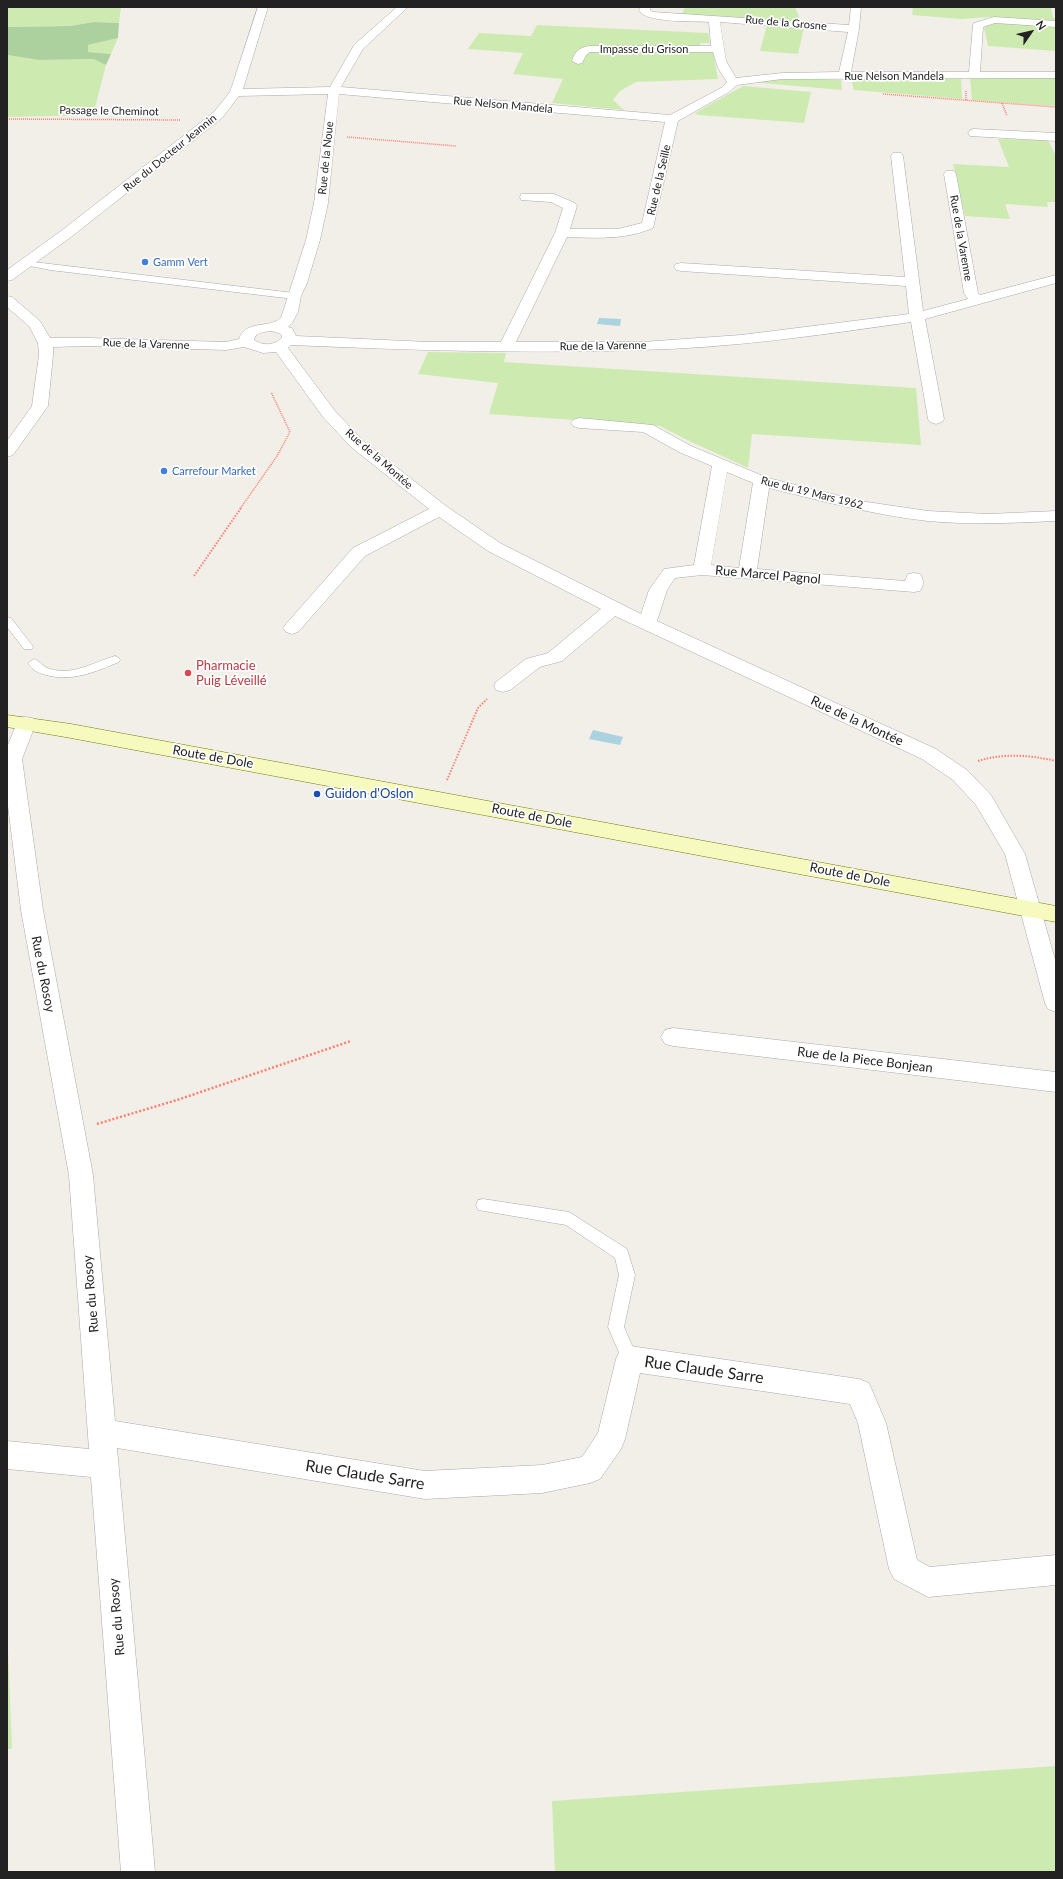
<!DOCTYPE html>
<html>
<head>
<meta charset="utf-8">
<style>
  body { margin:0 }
  #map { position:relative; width:1063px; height:1879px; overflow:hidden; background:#f2efe9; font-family:Lato,sans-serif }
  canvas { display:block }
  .frame { position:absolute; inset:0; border:8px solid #222; pointer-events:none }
  .north { position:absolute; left:1011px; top:12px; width:40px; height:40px; -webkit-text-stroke:3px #fff; paint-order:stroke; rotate:56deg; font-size:11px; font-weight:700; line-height:16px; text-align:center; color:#222 }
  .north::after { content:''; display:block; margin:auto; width:14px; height:18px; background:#222; clip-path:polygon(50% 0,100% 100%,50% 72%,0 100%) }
</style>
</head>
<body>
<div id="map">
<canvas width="1063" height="1879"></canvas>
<div class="frame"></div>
<div class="north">N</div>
</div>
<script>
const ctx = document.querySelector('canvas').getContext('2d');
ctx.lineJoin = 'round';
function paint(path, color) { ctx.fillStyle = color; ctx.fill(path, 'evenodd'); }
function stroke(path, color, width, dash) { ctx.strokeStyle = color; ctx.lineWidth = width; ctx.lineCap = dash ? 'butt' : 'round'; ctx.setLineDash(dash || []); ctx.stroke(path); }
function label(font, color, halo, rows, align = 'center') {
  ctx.font = font + ' Lato,sans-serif'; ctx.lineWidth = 3.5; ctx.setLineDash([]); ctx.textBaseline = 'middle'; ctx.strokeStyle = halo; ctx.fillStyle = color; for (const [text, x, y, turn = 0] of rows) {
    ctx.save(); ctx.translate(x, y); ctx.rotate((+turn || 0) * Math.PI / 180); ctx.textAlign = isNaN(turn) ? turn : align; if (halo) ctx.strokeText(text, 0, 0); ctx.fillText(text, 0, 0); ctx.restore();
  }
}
const grass = new Path2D(`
  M7 7H121L119 23 94 22 70 26 7 27Z
  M685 7H795L801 22 682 14Z
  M913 7H1051L1053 18H1056V21L989 17 961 19 912 15Z
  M996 22 1056 26V51L988 46 984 28 988 23Z
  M537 25 708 33 710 43H700V47L589 48 576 53 574 62 581 63 585 53 592 51 713 52 718 79 636 82 620 91 613 100 624 110 552 103 563 79 513 74 523 53 468 49 479 33 531 36Z
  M767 25 804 28 798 54 760 51Z
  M118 38 111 54 87 52 88 45Z
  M7 55 39 60 93 59 106 65 93 115 7 117Z
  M796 78 841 80 842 90 751 82Z
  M970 78H1056V106L972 100Z
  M851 79H961L962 99 854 90Z
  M743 86 811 92 804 123 699 115 695 113Z
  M998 139 1048 140 1056 156V202H1047L1048 207 1005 204 1010 219 965 216 953 164 1009 167Z
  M428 352 506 353 504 362 916 388 921 445 752 434 748 468C719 454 689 442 660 426L489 414 498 383 418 374Z
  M7 1624 12 1748 7 1750Z
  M1056 1766V1872H555L552 1801Z`);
const forest = new Path2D(`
  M94 22 119 23 118 38 88 45V52L111 54 106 65 93 59 39 60 7 55V27L70 26Z`);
const water = new Path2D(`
  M599 318 621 319 620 326 597 324Z
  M593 730 623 737 620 745 589 739Z`);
const pathFar2 = new Path2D(`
  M966 91V101
  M883 94 1056 107
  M1002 103 1007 116
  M7 119 180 120
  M347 137 456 146
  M240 509 277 456 290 432 271 392`);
const pathFar1 = new Path2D(`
  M194 576 241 508
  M978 761C1004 753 1030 755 1056 761
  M447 780 478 708 487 699`);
const path = new Path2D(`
  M97 1124 177 1100 351 1041`);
const lane = new Path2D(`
  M25 261 294 293 298 296 294 299 50 270 25 265Z
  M7 617 11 618 32 645 33 647 32 649H24L7 627Z
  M115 656 119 658 120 660 119 662C95 672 72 682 46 675 38 673 32 670 28 663L34 659C40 661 43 667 50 669 73 676 94 662 115 656Z
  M483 1199 569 1212 627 1249 635 1275 624 1327 638 1359 636 1364 630 1366 624 1364 608 1327 619 1275 615 1258 566 1225 478 1210 476 1205 478 1200Z`);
const street = new Path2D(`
  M258 7H268L243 89 330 87 354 45 397 7H408L363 49 341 87 670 115 721 88 727 82 718 68 713 52H590L586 55 582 63 578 64 572 61C575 51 579 48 589 46H711L709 22C693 21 648 23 639 11L640 7H650V10L653 12 849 25 851 7H861L859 29 851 72H969L973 25 974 23 994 17 1056 21V27L995 23 983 27 980 72H1056V78L782 79 737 85 729 92 678 121 653 228C625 240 596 238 567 237L516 342H642L741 335 909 314 906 286 681 271 676 270 674 267 676 264 681 263 905 277 891 156 893 153H901L903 156 923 311 968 299 964 293 944 174 946 171H954L956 174 978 293 980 295 1056 275V283L925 319 944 419 942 422 936 424 930 422 928 419 911 322C821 335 731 348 641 350 524 354 408 350 291 345L288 348 335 411 363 441 446 506 500 543 641 614 649 590 664 569 694 565 712 466 679 452 643 432 579 428 573 426 571 423 573 420 579 418 653 425 691 446 768 478 860 501 928 511 988 514 1056 511V521C1013 523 970 525 928 521 874 515 822 501 769 488L757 569 905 581 908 574 914 573 920 574C924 580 924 585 920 591L914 592 702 575 675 578 667 590 657 621 936 749 967 770 991 795 1025 854 1056 963V1012L1048 1009 1045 1003 1005 854 976 805 953 780 922 759 615 616 562 661 540 667 510 690 503 692 496 690 494 686 496 682 526 659 548 653 601 609 488 551 439 517 365 556 298 632 292 634 286 632 283 628 286 624 353 548 429 509 351 447 323 417 276 352 263 353 244 347 226 350 88 346 53 347V355L48 406 13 455 7 457V441L32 406 39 355 38 343 29 326 7 307V296L12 297 40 321 50 338H88L226 342 239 339C247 319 268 329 281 318L306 240 314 203 328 94 239 96 222 118 71 237 12 280 7 281V270L61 231 214 112 230 92ZM720 22 848 32 839 72 782 73 736 78 726 61ZM339 94 665 122 642 223 618 229H570L577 206 575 203 554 194H521L520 197 521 200 551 202 563 208 555 233 501 342H429L296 336 292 328 288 327 292 323 298 312 301 296 307 283 320 240 328 203ZM272 331 281 334 282 337C275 346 263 346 254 340 255 332 264 332 272 331ZM727 472 753 483 739 568 711 565Z
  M974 129 1056 133V141L970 136 968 133 970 130Z
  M26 717 33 718 36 723 22 759 43 910 93 1175 115 1421 425 1471 542 1465 582 1457 598 1433 616 1359 620 1350 630 1346 859 1379 869 1383 886 1423 917 1560 930 1567 1056 1555V1585L928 1597 894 1579 889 1569 858 1423 850 1404 640 1373 625 1439 621 1449 600 1479 590 1483 542 1493 425 1499 117 1448 155 1872H121L91 1477 7 1469V1441L89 1449 69 1175 21 910 7 798V747L19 718Z
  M673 1028 1056 1072V1092L673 1046 665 1044 661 1037 665 1030Z`);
const secondary = new Path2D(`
  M7 715 71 724 1056 906V922L71 738 7 727Z`);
const markers = [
  [145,262,4,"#3f7fe0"],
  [164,471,4,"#3f7fe0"],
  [188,673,4,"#e0444e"],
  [317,794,4,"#1a4fb4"]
];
const farStreetnames = [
  ["Rue de la Grosne",786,23,5],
  ["Impasse du Grison",644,49],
  ["Rue Nelson Mandela",894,76],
  ["Rue Nelson Mandela",503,105,5],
  ["Passage le Cheminot",109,111,1],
  ["Rue du Docteur Jeannin",170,153,-39],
  ["Rue de la Noue",326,158,-84],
  ["Rue de la Seille",659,180,-77],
  ["Rue de la Varenne",961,238,80],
  ["Rue de la Varenne",146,344,2],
  ["Rue de la Varenne",603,346,-1],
  ["Rue de la Montée",379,459,41],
  ["Rue du 19 Mars 1962",812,493,14]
];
const farShopnames = [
  ["Gamm Vert",153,262],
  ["Carrefour Market",172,471]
];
const streetNames = [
  ["Rue Marcel Pagnol",768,575,5],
  ["Rue de la Montée",857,721,25],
  ["Route de Dole",213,757,10],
  ["Route de Dole",532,816,11],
  ["Route de Dole",850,875,11],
  ["Rue du Rosoy",43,974,79],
  ["Rue de la Piece Bonjean",865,1060,7],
  ["Rue du Rosoy",91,1294,-95],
  ["Rue du Rosoy",117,1617,-95]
];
const healthNames = [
  ["Pharmacie",196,666],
  ["Puig Léveillé",196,681]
];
const transitNames = [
  ["Guidon d'Oslon",325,794]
];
const nearStreetnames = [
  ["Rue Claude Sarre",704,1370,8],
  ["Rue Claude Sarre",365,1475,9]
];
paint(grass, '#cdebb0');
paint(forest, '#add19e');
paint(water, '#aad3df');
stroke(lane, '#a9a9a9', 1);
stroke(street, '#a9a9a9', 1);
stroke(secondary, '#707d05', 1);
stroke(pathFar2, '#fa8072', 1.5, [1, 1]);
stroke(pathFar1, '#fa8072', 2, [1.5, 1.5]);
stroke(path, '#fa8072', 2.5, [2, 2]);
paint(lane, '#fff');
paint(street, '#fff');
paint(secondary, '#f7fabf');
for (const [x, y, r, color] of markers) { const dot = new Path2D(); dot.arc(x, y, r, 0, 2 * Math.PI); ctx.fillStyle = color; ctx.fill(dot); stroke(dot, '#fff', 1.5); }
label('11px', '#222', '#fff', farStreetnames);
label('11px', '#366cbe', '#fff', farShopnames, 'left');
label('13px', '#222', '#fff', streetNames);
label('13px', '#be3a42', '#fff', healthNames, 'left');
label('13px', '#164399', '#fff', transitNames, 'left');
label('16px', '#222', '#fff', nearStreetnames);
</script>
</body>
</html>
